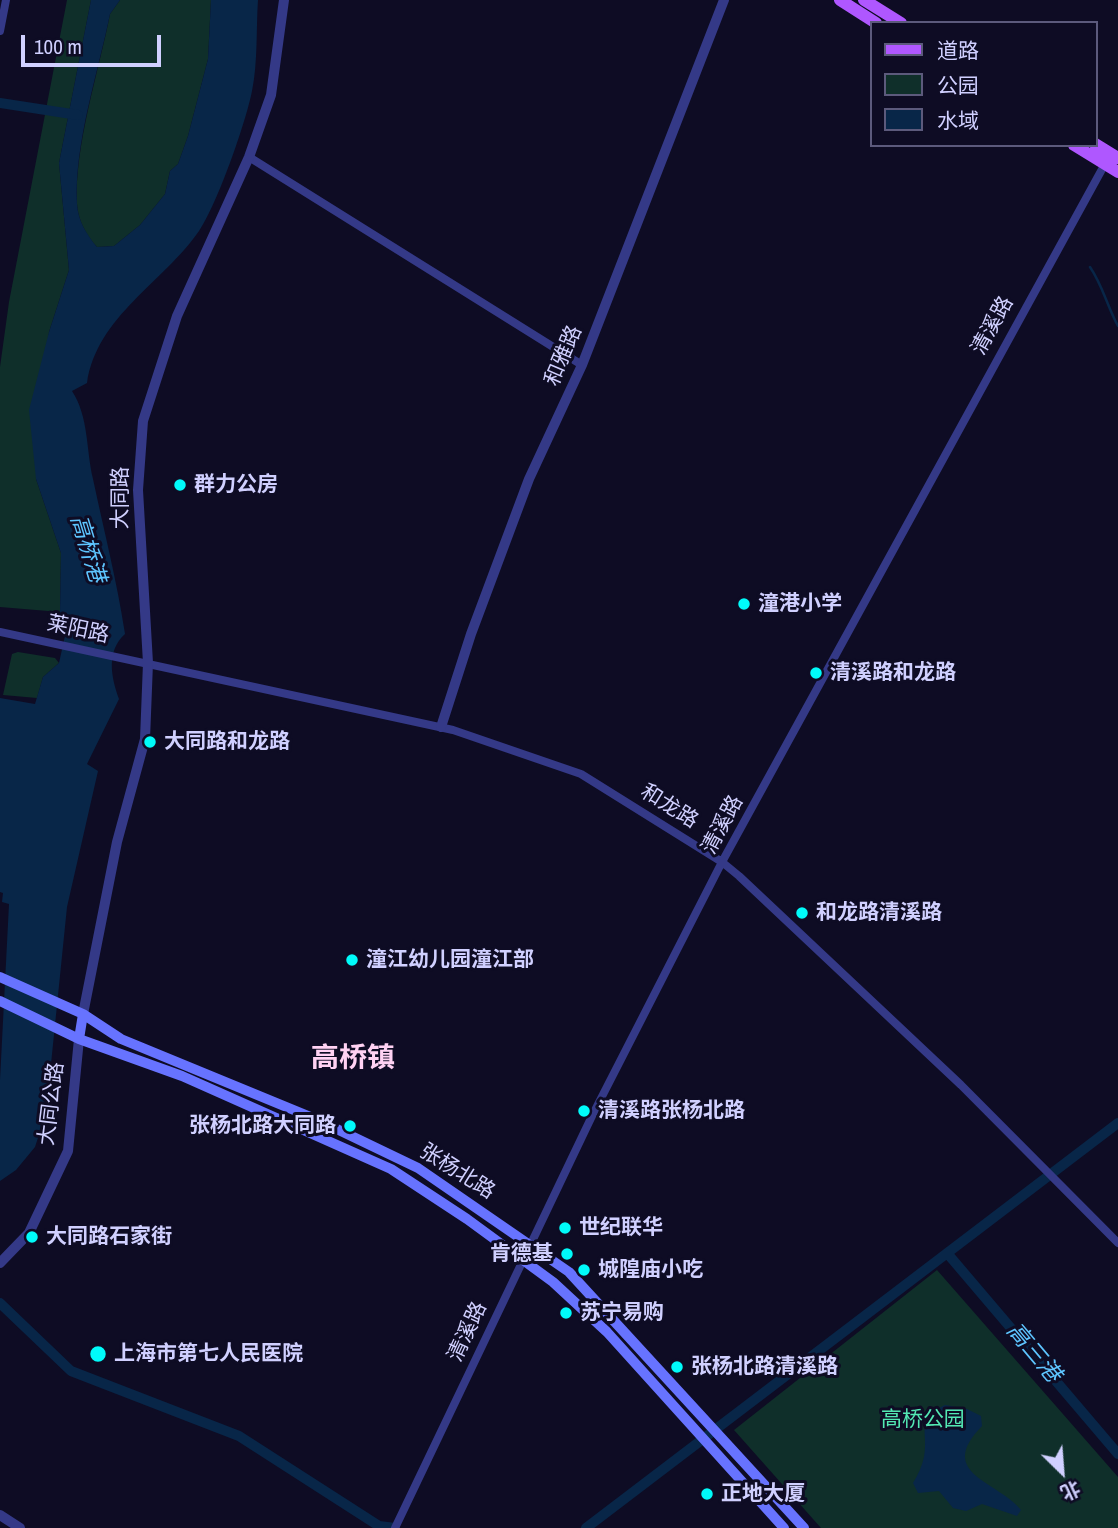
<!DOCTYPE html>
<html>
<head>
<meta charset="utf-8">
<style>
  body { margin:0 }
  #map { position:relative; width:1118px; height:1528px; overflow:hidden; background:#0e0c24; font-family:"Archivo Narrow","Noto Sans SC",sans-serif }
  canvas { display:block }
  .legend { position:absolute; left:870px; top:21px; width:228px; height:126px; box-sizing:border-box; background:#0e0c24; border:2px solid #5c5a7c; margin:0; padding:9px 12px; list-style:none; font-size:21px; color:#d0d0ff }
  .legend li { display:flex; align-items:center; gap:14px; height:35px }
  .legend b { width:35px; border:2px solid #5c5a7c }
  .north { position:absolute; left:1027px; top:1437px; width:70px; height:70px; -webkit-text-stroke:5px #0e0c24; paint-order:stroke; rotate:155deg; font-size:19px; font-weight:700; line-height:28px; text-align:center; color:#d0d0ff }
  .north::after { content:''; display:block; margin:auto; width:24px; height:32px; background:#d0d0ff; clip-path:polygon(50% 0,100% 100%,50% 72%,0 100%) }
  .scale { position:absolute; left:21px; top:35px; width:140px; height:32px; box-sizing:border-box; border:4px solid #d0d0ff; border-top:0; padding-left:9px; font-size:21px; line-height:24px; white-space:nowrap; color:#d0d0ff; -webkit-text-stroke:5px #0e0c24; paint-order:stroke }
</style>
</head>
<body>
<div id="map">
<canvas width="1118" height="1528"></canvas>
<ul class="legend">
<li><b style="height:9px;background:#af57ff"></b>道路</li>
<li><b style="height:19px;background:#0f2f2a"></b>公园</li>
<li><b style="height:19px;background:#082648"></b>水域</li>
</ul>
<div class="north">北</div>
<div class="scale">100 m</div>
</div>
<script>
const ctx = document.querySelector('canvas').getContext('2d');
ctx.lineJoin = 'round';
function paint(path, color) { ctx.fillStyle = color; ctx.fill(path, 'evenodd'); }
function stroke(path, color, width, dash) { ctx.strokeStyle = color; ctx.lineWidth = width; ctx.lineCap = dash ? 'butt' : 'round'; ctx.setLineDash(dash || []); ctx.stroke(path); }
function label(font, color, halo, rows, align = 'center') {
  ctx.font = font + ' "Archivo Narrow","Noto Sans SC",sans-serif'; ctx.lineWidth = 6; ctx.setLineDash([]); ctx.textBaseline = 'middle'; ctx.strokeStyle = halo; ctx.fillStyle = color; for (const [text, x, y, turn = 0] of rows) {
    ctx.save(); ctx.translate(x, y); ctx.rotate((+turn || 0) * Math.PI / 180); ctx.textAlign = isNaN(turn) ? turn : align; if (halo) ctx.strokeText(text, 0, 0); ctx.fillText(text, 0, 0); ctx.restore();
  }
}
const green = new Path2D(`
  M67 0H91L59 163 69 270 49 332 36 479 61 553 60 612 0 607V367L9 302Z
  M120 0H211L208 59 188 136 178 164 170 171 165 194 140 225 114 246 97 247C87 236 78 221 77 204 74 147 99 71 110 14Z
  M18 652 55 658 59 663 43 677 37 698 3 695 12 654Z
  M937 1270 1118 1477V1528H821L734 1430Z`);
const water = new Path2D(`
  M91 0H120L110 14C98 73 74 144 77 204 78 221 87 235 97 247L114 246 140 225 165 194 170 171 178 164 188 136 208 59 211 0H258C256 29 258 62 252 91 246 122 217 205 199 231 163 283 97 316 87 383L72 391C89 417 86 450 93 479 104 531 117 581 125 634 106 651 111 677 119 699L87 764 98 771 67 907 46 1113 35 1147 16 1170 0 1181V1080L9 904 2 902 3 893 0 892V698L35 704 43 677 59 663 67 627 60 612 61 553 36 479 29 410 49 332 69 270 59 163Z
  M945 1405 967 1409 981 1416 982 1426C935 1474 998 1481 1021 1510L1017 1516 982 1504 966 1511 953 1508 939 1491 918 1493 913 1483C918 1475 922 1466 924 1457 929 1431 914 1420 945 1405Z`);
const stream = new Path2D(`
  M1090 267C1103 286 1107 306 1118 326`);
const canal = new Path2D(`
  M0 103 78 115
  M947 1253 1118 1454
  M0 1303 71 1371 239 1436 379 1526 395 1528
  M586 1528 1118 1123`);
const minor = new Path2D(`
  M0 31 6 0
  M249 157 582 365
  M0 632 453 730 581 774 722 862 739 876 961 1085 1118 1243
  M395 1528 592 1116 722 862 1106 162`);
const tertiary = new Path2D(`
  M441 727 471 634 529 479 582 365 724 0
  M83 1014 117 842 145 739 148 663 138 490 143 421 177 316 249 157 271 95 284 0
  M0 1263 29 1233 68 1151 79 1039
  M0 1515 20 1528`);
const secondary = new Path2D(`
  M0 977 83 1014 121 1039 318 1120 418 1168 569 1272 804 1528
  M0 1001 79 1039 182 1076 391 1169 467 1219 553 1282 607 1332 784 1528
  M79 1039 83 1014`);
const primary = new Path2D(`
  M840 0 876 23
  M864 0 901 23
  M1095 144 1118 158
  M1074 145 1118 172`);
const markers = [
  [180,485,7,"#00fbfa"],
  [744,604,7,"#00fbfa"],
  [816,673,7,"#00fbfa"],
  [150,742,7,"#00fbfa"],
  [802,913,7,"#00fbfa"],
  [352,960,7,"#00fbfa"],
  [584,1111,7,"#00fbfa"],
  [350,1126,7,"#00fbfa"],
  [565,1228,7,"#00fbfa"],
  [32,1237,7,"#00fbfa"],
  [567,1254,7,"#00fbfa"],
  [584,1270,7,"#00fbfa"],
  [566,1313,7,"#00fbfa"],
  [98,1354,9,"#00fbfa"],
  [677,1367,7,"#00fbfa"],
  [707,1494,7,"#00fbfa"]
];
const streetNames = [
  ["清溪路",993,326,-61],
  ["和雅路",564,356,-67],
  ["大同路",121,498,-90],
  ["莱阳路",78,630,12],
  ["和龙路",669,807,32],
  ["清溪路",723,825,-62],
  ["大同公路",52,1104,-83],
  ["张杨北路",457,1172,32],
  ["清溪路",468,1332,-65]
];
const poiNames = [
  ["群力公房",194,485],
  ["潼港小学",758,604],
  ["清溪路和龙路",830,673],
  ["大同路和龙路",164,742],
  ["和龙路清溪路",816,913],
  ["潼江幼儿园潼江部",366,960],
  ["清溪路张杨北路",598,1111],
  ["张杨北路大同路",336,1126,"right"],
  ["世纪联华",579,1228],
  ["大同路石家街",46,1237],
  ["肯德基",553,1254,"right"],
  ["城隍庙小吃",598,1270],
  ["苏宁易购",580,1313],
  ["上海市第七人民医院",114,1354],
  ["张杨北路清溪路",691,1367],
  ["正地大厦",721,1494]
];
const parkNames = [
  ["高桥公园",923,1420]
];
const waterNames = [
  ["高桥港",87,549,73],
  ["高三港",1033,1353,50]
];
const districtNames = [
  ["高桥镇",353,1059]
];
paint(green, '#0f2f2a');
paint(water, '#082648');
stroke(stream, '#082648', 2.5);
stroke(canal, '#082648', 10);
stroke(minor, '#343987', 8);
stroke(tertiary, '#343987', 10);
stroke(secondary, '#6773ff', 10);
stroke(primary, '#af57ff', 12);
for (const [x, y, r, color] of markers) { const dot = new Path2D(); dot.arc(x, y, r, 0, 2 * Math.PI); ctx.fillStyle = color; ctx.fill(dot); stroke(dot, '#0e0c24', 2.5); }
label('21px', '#d0d0ff', '#0e0c24', streetNames);
label('bold 21px', '#d0d0ff', '#0e0c24', poiNames, 'left');
label('21px', '#53e8b3', '#0e0c24', parkNames);
label('italic 23px', '#5ec5ff', '#0e0c24', waterNames);
label('bold 28px', '#ffd2f3', '#0e0c24', districtNames);
</script>
</body>
</html>
